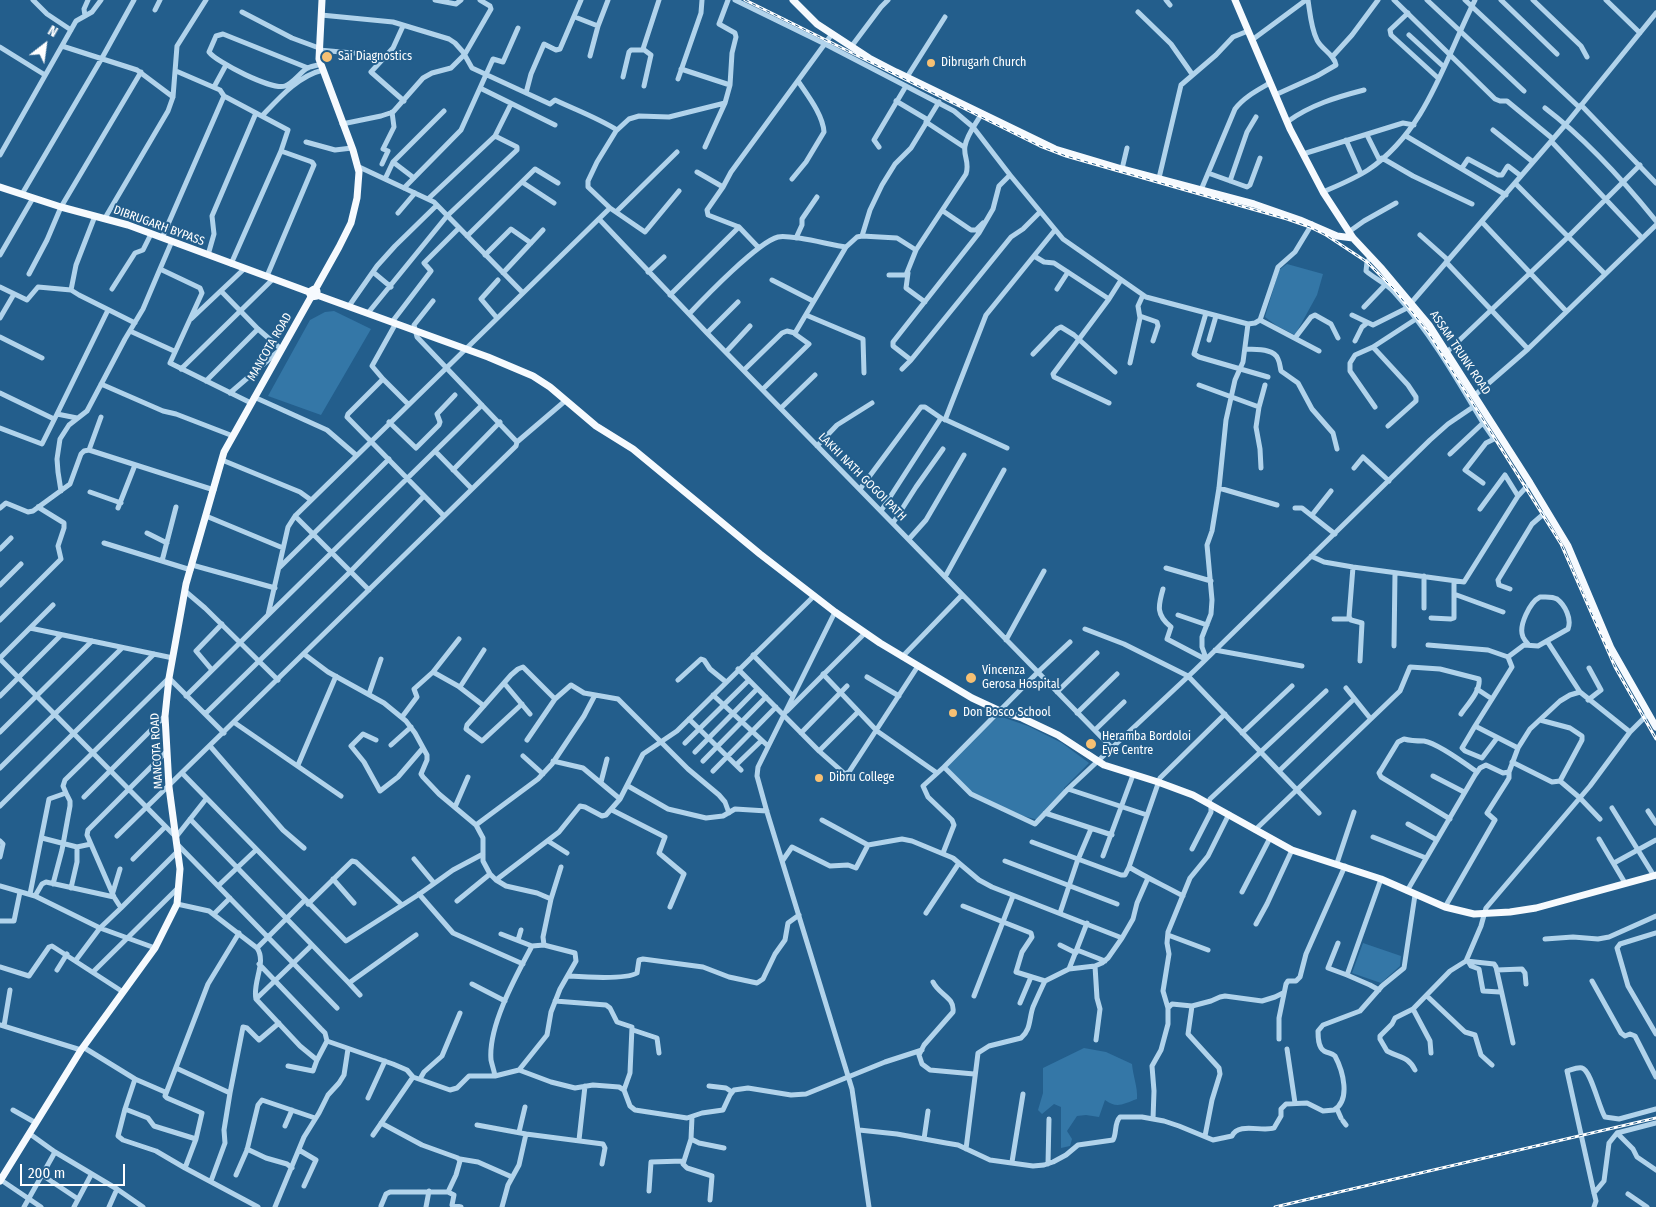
<!DOCTYPE html>
<html>
<head>
<meta charset="utf-8">
<style>
  body { margin:0 }
  #map { position:relative; width:1656px; height:1207px; overflow:hidden; background:#235e8c; font-family:"Fira Sans Condensed",sans-serif }
  canvas { display:block }
  .north { position:absolute; left:20px; top:20px; width:50px; height:50px; -webkit-text-stroke:4px #235e8c; paint-order:stroke; rotate:30deg; font-size:14px; font-weight:700; line-height:20px; text-align:center; color:#fff }
  .north::after { content:''; display:block; margin:auto; width:18px; height:22px; background:#fff; clip-path:polygon(50% 0,100% 100%,50% 72%,0 100%) }
  .scale { position:absolute; left:20px; top:1164px; width:105px; height:22px; box-sizing:border-box; border:2px solid #fff; border-top:0; padding-left:6px; font-size:15px; line-height:18px; white-space:nowrap; color:#fff; -webkit-text-stroke:4px #235e8c; paint-order:stroke }
</style>
</head>
<body>
<div id="map">
<canvas width="1656" height="1207"></canvas>
<div class="north">N</div>
<div class="scale">200 m</div>
</div>
<script>
const ctx = document.querySelector('canvas').getContext('2d');
ctx.lineJoin = 'round';
function paint(path, color) { ctx.fillStyle = color; ctx.fill(path, 'evenodd'); }
function stroke(path, color, width, dash) { ctx.strokeStyle = color; ctx.lineWidth = width; ctx.lineCap = dash ? 'butt' : 'round'; ctx.setLineDash(dash || []); ctx.stroke(path); }
function label(font, color, halo, rows, align = 'center') {
  ctx.font = font + ' "Fira Sans Condensed",sans-serif'; ctx.lineWidth = 4; ctx.setLineDash([]); ctx.textBaseline = 'middle'; ctx.strokeStyle = halo; ctx.fillStyle = color; for (const [text, x, y, turn = 0] of rows) {
    ctx.save(); ctx.translate(x, y); ctx.rotate((+turn || 0) * Math.PI / 180); ctx.textAlign = isNaN(turn) ? turn : align; if (halo) ctx.strokeText(text, 0, 0); ctx.fillText(text, 0, 0); ctx.restore();
  }
}
const green = new Path2D(`
  M1287 264 1323 274 1317 295 1295 335 1277 326 1265 317 1279 270Z
  M334 311 371 329 321 415 268 396 310 320 325 312Z
  M999 716 1028 726 1062 743 1089 763 1064 788V791L1038 820 1020 815 970 792 945 764Z
  M1363 943 1401 956 1400 966 1381 983 1352 973Z
  M1084 1048 1106 1052 1132 1064C1133 1076 1138 1088 1137 1099 1123 1104 1117 1109 1105 1100L1099 1117 1086 1115 1077 1116 1067 1131 1072 1139 1070 1146 1061 1148V1107L1054 1104 1042 1114 1038 1110 1043 1093V1068Z`);
const minor = new Path2D(`
  M33 0 47 14 71 30
  M435 0 456 4 461 0
  M735 0 825 44 954 111 973 127 1010 175 999 186 993 209 979 233 893 342V346L911 360
  M1166 0 1170 5
  M1394 0 1495 99 1500 101H1507L1553 139
  M1427 0 1524 91
  M1465 0 1579 107
  M1501 0 1557 54
  M1533 0 1581 46 1587 57
  M1606 0 1640 33
  M155 10 160 0
  M242 12 292 38 319 48
  M1138 12 1171 44 1192 74
  M1408 13 1390 30 1391 35 1438 78
  M321 15 393 22 449 39 455 43 463 52 472 68 550 104 555 100C576 110 598 118 617 130
  M85 16 84 9 88 0
  M575 17 598 26
  M403 26 393 48 371 72 404 101
  M1409 35 1444 67
  M1252 40 1306 0
  M62 46 137 70 173 97
  M0 47 45 75
  M851 47 881 7 888 0
  M319 50 386 56
  M590 56 598 26 608 0
  M1332 57 1352 35 1378 0
  M308 68 223 34 216 36 209 52C216 62 273 91 285 86 293 83 299 74 306 69 310 66 316 66 321 64
  M681 69 730 85
  M176 71 220 90 224 96 288 130 281 151 231 264
  M623 77 629 52 631 50H643
  M907 77 945 17
  M678 79 701 13 702 0
  M644 86 651 55 643 49 659 0
  M214 87 226 65
  M480 88 493 59 503 62 518 28
  M526 93 531 74 544 44 556 50 560 49 581 0
  M1275 95 1317 76 1336 65C1334 54 1321 49 1317 40 1311 28 1310 13 1308 0
  M896 101 928 120
  M1581 105 1656 183
  M1545 108C1587 140 1623 180 1656 221
  M262 116C279 98 298 76 323 70
  M926 122 964 147
  M1287 122C1310 105 1337 97 1364 90
  M342 124 381 116 393 112 423 78 432 73 451 68 465 54 491 9 490 6 480 0
  M1493 130 1533 162
  M1367 135 1380 161
  M1406 136 1506 195
  M1346 140 1361 174
  M1551 141 1642 238
  M306 142 335 150 352 148
  M705 147 725 103
  M879 147 874 140 906 86
  M1303 154 1403 123 1414 125
  M0 155 76 21 92 12 101 0
  M1382 158 1413 176 1472 204
  M393 162 414 178
  M382 164 388 151 383 149 394 127 392 112
  M357 166 434 202 523 293
  M1462 168 1468 159 1498 175H1502L1507 167 1508 166 1521 176
  M1122 169 1127 148
  M697 172 723 187
  M1208 173 1247 187 1250 185 1260 158
  M1010 175 1063 239 1146 297 1248 324 1255 323 1260 320 1278 267 1295 252 1312 224
  M1159 178 1181 85 1216 55 1233 37 1248 31
  M385 179 393 162 444 111
  M792 179 806 162 824 132C823 115 808 96 798 81
  M1230 181 1247 132 1256 117
  M522 182 554 203
  M1515 183 1604 273
  M404 188 461 130 480 88 555 125
  M1201 190 1235 109C1244 97 1258 90 1270 83
  M1323 192C1339 185 1354 179 1368 170 1427 130 1444 61 1475 0
  M22 194 102 58 134 0
  M428 199 495 136 511 104
  M610 208 645 232 679 191
  M617 211 677 152
  M943 211 971 230H976L983 223
  M398 213 415 193
  M105 218 168 111 173 97 177 46 206 0
  M599 219 707 333 1112 748
  M1482 222 1566 311
  M739 227 758 247
  M1350 231 1364 221 1396 203
  M1420 235 1448 260
  M467 236 535 169 558 183
  M862 236 870 210 882 185 895 164 911 148 939 102
  M162 238 224 96
  M796 238 802 225V219L817 197
  M172 241 160 269 200 288 202 293 170 363 251 403
  M0 255 33 198
  M208 255 214 234 212 216 256 113
  M485 255 511 229 531 243
  M1034 256 1044 262 1054 263 1109 299 1053 374 1054 377 1109 403
  M1371 257 1367 262 1366 271C1375 279 1386 283 1394 292 1428 329 1457 379 1483 423L1450 454
  M1446 262 1528 349
  M373 272 391 287
  M648 272 664 257
  M503 273 543 230
  M908 273 906 288 925 302
  M29 274 47 240 61 207 141 72
  M889 275H906L916 250
  M267 276 314 165 312 162 281 151
  M772 280 813 301
  M0 287 27 300 38 287 71 290 76 265 95 216
  M112 289 135 253 143 250 151 234
  M1057 289 1068 272
  M71 290 79 295 135 323
  M221 291 258 329 281 349 230 393
  M670 295 739 227 708 215 707 210 723 187 731 172 832 34
  M1109 299 1121 280
  M433 301 414 325 417 337 517 442
  M1411 303 1566 124 1656 13
  M349 306 377 266 395 246 437 205
  M1364 307 1386 284
  M368 313 447 216 517 150V147L495 136
  M1206 313 1194 354 1199 357 1268 377
  M689 314C705 297 758 242 778 237 791 234 830 245 846 247
  M806 315 863 339 864 373
  M1352 315 1373 325 1407 308
  M1140 316 1157 322 1158 326 1153 341
  M0 318 14 294
  M497 318 481 299 498 280
  M191 319 244 269
  M1260 320 1319 351
  M392 322 431 271 424 263 459 228
  M130 331 174 351
  M707 333 738 302
  M0 337 42 358
  M1295 338 1311 317 1315 315 1331 324 1338 338
  M1209 340 1216 316
  M1355 341 1362 327 1367 323
  M1373 347 1408 385 1416 397V401L1388 426
  M1245 349C1255 350 1274 348 1278 359 1280 363 1280 367 1281 371L1298 383 1312 409 1333 433 1337 449
  M726 352 750 326
  M1447 352 1568 237 1640 165
  M1033 354 1057 329 1061 327 1074 335 1115 372
  M1130 363 1140 318 1138 306 1143 295
  M181 369 273 279
  M902 369 911 360 1011 237 1023 229 1040 212
  M744 370 782 333 787 331 795 333 846 247 857 237 862 236 897 238 916 250 966 174C970 162 963 156 965 146 967 134 976 124 982 113
  M383 379 372 366 396 323
  M206 381 258 329
  M101 384 163 411 176 414 233 436
  M1199 385 1259 407 1256 427 1260 449 1261 468
  M763 389 809 344 795 334
  M0 393 54 419
  M1475 395 1528 349 1656 225
  M254 397 327 430 356 455
  M408 404 383 379 348 414 347 417 444 516
  M1259 407 1265 385
  M1375 407 1350 371V363L1355 355 1373 347 1416 319
  M781 408 815 375
  M77 418 57 414 108 310
  M944 419 1007 448
  M945 420 986 315 1055 230
  M389 422 416 448 439 425 440 422 437 414 455 395
  M1483 423 1494 439 1486 443 1465 470 1483 483
  M0 428 42 444 57 414
  M817 446 837 425 872 403
  M89 450 101 417
  M435 451 472 489
  M222 460 300 492 311 500
  M1354 468 1363 457 1389 481
  M453 470 500 422
  M1219 488 1277 505
  M860 489 921 407H925L941 418 881 511
  M61 491 58 472 57 459 60 439 69 425 87 411 125 339 143 309 160 269
  M90 492 121 503
  M0 508 6 503 28 512 33 511 70 484 81 454 84 451 89 450 214 490
  M118 508 135 465
  M1295 508H1302L1335 534
  M1480 509 1505 475 1518 496
  M1312 515 1331 491
  M206 516 283 548
  M893 523 916 487 943 449
  M147 533 167 543
  M909 539 926 520 964 455
  M104 543 191 570
  M0 549 11 538
  M1311 556 1324 562 1353 567 1464 582 1518 496 1530 483
  M162 561 176 507
  M192 565 275 588
  M280 567 389 459
  M1353 567 1349 617 1351 620 1362 623 1360 661
  M1166 568 1211 581
  M945 577 1004 470
  M0 585 21 564
  M1163 589C1158 606 1156 615 1171 627L1167 639 1205 659
  M1510 589 1499 585 1498 580 1532 524 1547 511
  M369 590 295 516 610 208 588 187V181L597 162 616 131 629 119 639 116 669 117 725 103 730 85 732 53 736 37 735 33 719 24 728 0
  M185 591 205 608 278 680
  M1454 594 1503 612
  M1424 608V576
  M835 612 758 767 757 776 767 812 852 1089 869 1207
  M268 615 482 405
  M1178 615 1207 625
  M1431 618 1451 619 1454 618V581
  M1334 619H1350
  M0 620 61 559 58 546 64 528V523L38 507
  M30 628 173 658
  M1085 629 1124 644 1188 676 1319 813
  M1006 640 1044 571
  M1547 641 1580 692
  M1070 642 1038 672 944 767 971 794 1035 824 1068 789 1195 670 1430 440 1448 424 1473 407
  M1428 645 1488 650 1508 657 1524 645 1538 646 1568 629C1572 619 1565 605 1557 599 1552 596 1545 597 1540 597 1530 602 1518 626 1523 637 1524 639 1527 643 1528 644
  M1394 646 1395 573
  M1215 650 1302 666
  M304 654 328 672 384 703 406 721 415 733 427 755V760L421 774 423 777 439 794 476 825 483 838V861L490 874 496 880 506 886 537 893 551 899 543 937 544 945 575 953 576 961 560 989 551 1012 547 1035 519 1070
  M753 655 792 695
  M902 657 962 595
  M0 658 53 605
  M1206 658 1202 647V637L1211 614 1212 600 1207 545 1212 531 1219 488 1226 420 1235 380 1243 362 1248 324
  M0 659 176 837 206 799
  M738 669 819 751 845 774 849 772 918 666
  M212 670 196 651 222 624
  M433 672 459 639
  M823 674 877 731 937 773
  M867 677 899 696
  M678 680 701 659 704 660 710 669 726 682
  M504 683 530 714
  M460 687 484 650
  M1346 688 1370 718
  M1477 689 1492 699 1512 667 1508 657
  M1057 692 1097 653
  M369 694 381 659
  M713 695 768 746
  M0 696 61 635
  M186 696 268 615 288 527 295 516
  M1588 700 1601 690 1589 668
  M522 704 482 741 466 729 467 725 511 675 518 669 523 667 555 699 571 685 584 693 618 699 688 769 719 795 725 802 729 813
  M787 711 865 633
  M1077 713 1117 674
  M205 714 350 572 424 496
  M402 717 417 697 414 689 433 672 458 686 484 706
  M689 719 741 770
  M1540 720 1570 728 1582 736V740L1560 781
  M235 723 341 796
  M1475 726 1492 699
  M1095 730 1124 702
  M0 732 92 641
  M801 733 847 686
  M1242 733 1292 686
  M1497 738 1482 758 1465 751 1462 748 1475 726 1518 748
  M376 740 363 734 351 746 364 762 380 791 398 777 423 748
  M527 740 555 699
  M685 743 749 680
  M391 745 411 727
  M210 746 283 830 304 848
  M819 751 858 712
  M695 752 757 689
  M523 756 543 774
  M553 761 583 768 620 799
  M703 761 766 697
  M1512 762 1552 782 1560 781 1580 798 1600 819
  M298 765 336 676
  M736 765 761 741
  M0 768 122 648
  M713 771 776 707
  M1279 771 1354 699
  M183 774 346 941 418 895 453 870 483 854
  M1433 776 1464 792
  M601 782 607 759
  M628 786 668 809 706 818 723 816 735 809 767 811
  M1068 789 1147 815
  M84 797 165 716
  M1209 803 1210 799 1326 691
  M0 806 154 654
  M455 807 468 777
  M1612 808 1654 876
  M612 810 665 837 659 853 684 874 670 907
  M1648 811 1656 823
  M1045 813 1112 835
  M190 819 349 983 416 935
  M1450 819 1381 777 1379 773 1381 770 1398 742 1404 739C1411 741 1417 741 1424 741 1436 743 1466 764 1477 772
  M822 820 868 845 902 839 912 841 953 858 979 880 992 887 1122 938 1133 919 1137 903 1148 878
  M1408 824 1437 840
  M476 825 538 779 552 764 584 716 595 695
  M1255 830 1400 691 1410 667 1440 669 1479 679C1481 691 1467 705 1461 714
  M117 836 516 446 517 442 565 401
  M1373 837 1426 858
  M42 838 77 847V862L71 888
  M1599 839 1625 883
  M0 841 3 844 0 857
  M548 841 567 853
  M1032 842 1121 875H1125L1129 867 1160 778 1225 714
  M177 844 337 1008
  M77 847 91 844
  M1192 849 1211 812V804
  M943 853 954 825 952 820 928 797 923 786 944 767
  M1103 856 1133 775
  M133 859 165 827
  M414 859 434 883
  M783 860 792 847 830 866 848 865 856 868 868 845
  M1005 861 1117 904
  M1337 863 1354 812
  M1614 863 1656 840
  M1129 867C1147 878 1165 886 1183 896
  M333 879 354 903
  M496 880 559 832 580 806 585 807 602 816 606 815 620 799 643 754 677 731 814 596
  M53 884 62 850 70 806V801L66 793
  M0 886 35 896 100 928 155 948
  M218 886 256 850
  M1407 891 1475 775 1480 768 1486 765 1503 773 1509 772 1518 748 1530 729 1560 701 1570 695 1580 692 1630 732 1648 714
  M113 892 120 869
  M1242 892 1270 838
  M30 894 49 799 66 793 63 786 65 780 169 678 224 733
  M419 894 453 933 523 964
  M35 896 42 884 46 882 114 897
  M551 899 561 867
  M457 901 490 874
  M177 904 209 911 257 948 305 900
  M308 904 352 861 356 862 401 904
  M963 906 1031 933 1032 937 1022 952 1016 972 1045 981
  M1445 907 1495 820 1487 813 1506 783 1509 778V772
  M121 908 178 851
  M926 913 959 863
  M1060 913 1077 862 1091 829
  M214 914 230 898
  M0 921H14L20 892
  M1256 924 1267 904 1292 850
  M239 933 208 984 165 1096 167 1098 202 1113 196 1139 185 1168 258 1207
  M1656 933 1620 944 1617 948 1628 986 1656 1034
  M501 934 532 946 544 945
  M1168 935 1208 950
  M1545 939 1573 937 1598 939 1609 937 1656 916
  M518 940 521 930
  M1338 943 1328 968 1347 975
  M1060 945 1076 953
  M257 948C267 962 252 983 256 999L300 1046 317 1060 327 1041
  M1077 950 1105 961
  M76 960 100 928 121 908 114 897 87 835 88 830 167 751
  M1468 961 1471 966 1479 969 1483 991 1500 992
  M259 964 321 1029 325 1033 327 1041 393 1064 407 1070 413 1077 450 1090 457 1088 469 1076H495L519 1070 551 1082 575 1088 593 1085 619 1087 624 1090 630 1106 635 1110 687 1118 702 1113 723 1110 730 1095 734 1090 748 1088 791 1095 806 1094 885 1062 922 1050
  M1095 966 1097 998 1100 1009 1096 1040
  M0 967 29 976 49 947 52 946 123 992
  M1069 969 1087 923
  M57 970 67 954
  M1497 970 1522 969 1525 973 1526 984
  M93 972 178 888
  M568 976C583 977 626 980 637 973L639 960 643 959 703 967 729 977 757 983 763 979 775 954 785 940 788 923 799 915
  M1592 981 1621 1033 1625 1036 1630 1034 1635 1036 1656 1077
  M933 982C939 995 955 997 953 1012L924 1045 919 1055 922 1064 930 1070 974 1074
  M349 983 360 995
  M472 984 505 1001
  M1379 990 1370 985 1347 975 1381 879
  M974 996 1013 896
  M1427 996 1465 1032 1475 1035 1481 1055 1492 1065
  M256 999 312 945
  M555 1001 606 1005 610 1008 617 1022 632 1027 630 1073 624 1090
  M1020 1003 1031 977
  M1192 1006 1188 1034 1219 1068 1220 1074 1212 1100 1205 1136
  M1168 1008 1172 1004 1192 1006 1211 1001 1220 997 1225 996 1262 1001 1275 997 1283 993
  M1413 1009 1430 1041 1431 1053
  M0 1025 81 1050
  M4 1026 10 990
  M633 1030 657 1038 659 1053
  M1279 1039V1018L1286 984 1288 981H1296L1300 977 1306 954 1345 866
  M1513 1043 1496 967 1494 964 1466 961 1481 926 1486 908 1590 786 1630 732
  M83 1047 135 1079 165 1092
  M1287 1049 1295 1103
  M288 1066 313 1071 317 1060
  M176 1068 230 1093 243 1027 247 1028 259 1040 279 1023
  M1415 1070C1408 1056 1400 1058 1387 1051L1380 1039V1036L1392 1024 1395 1018 1413 1009 1450 971 1466 961
  M495 1076C494 1070 492 1065 491 1060 488 1026 516 976 532 946
  M135 1079 125 1109 118 1136 123 1140 156 1151 185 1168
  M420 1079 424 1072 442 1056 460 1013
  M709 1086 726 1088 732 1092
  M368 1098 385 1061
  M125 1109 148 1118 154 1126 196 1139
  M1337 1109 1341 1118
  M13 1110 36 1123
  M692 1117 691 1139 699 1143 724 1148
  M1153 1119 1154 1091 1152 1066 1161 1050 1168 1024V1008L1163 991 1169 954 1167 943 1168 932 1190 878 1208 856 1229 814
  M1343 1121 1346 1125
  M381 1123 422 1145 458 1158 460 1161 456 1175 448 1192H390L386 1194 381 1206
  M477 1125 526 1134 519 1165 508 1185 502 1207
  M285 1126 292 1110
  M859 1130 897 1134 946 1143 958 1145 990 1160 1033 1166 1044 1165 1053 1162 1066 1155 1078 1145 1113 1140C1117 1133 1114 1123 1120 1117H1142L1164 1121 1179 1126 1213 1140 1232 1136C1238 1122 1262 1132 1274 1128L1281 1116V1109L1286 1104 1307 1103 1323 1111 1334 1110C1351 1100 1343 1071 1335 1056 1331 1052 1329 1054 1324 1051 1318 1047 1318 1037 1318 1031L1323 1025 1360 1011 1382 986 1404 968 1415 895
  M519 1132 525 1107
  M1617 1133 1633 1149 1637 1157 1656 1170
  M30 1134 55 1152 117 1189 143 1207
  M526 1134 603 1144 605 1148 602 1164
  M373 1135 413 1077
  M691 1139 683 1164 687 1168 712 1176 710 1200
  M924 1139 928 1111
  M579 1140 585 1086
  M247 1149 266 1158 287 1164 292 1168
  M966 1149 978 1053 989 1046 1021 1038C1031 1030 1029 1018 1033 1007 1037 998 1041 989 1045 981L1069 969 1095 966 1102 963 1108 958 1122 938
  M299 1150 316 1160 304 1186
  M460 1159 478 1162 512 1177
  M1012 1162 1023 1094
  M1048 1164 1049 1119
  M42 1175 78 1199
  M236 1175 247 1150 258 1105 262 1100 315 1118
  M1 1180 41 1207
  M211 1181 225 1143 224 1130 230 1093
  M649 1191 651 1162 683 1161
  M448 1192 454 1195 452 1205 461 1207
  M1594 1193 1604 1181 1609 1143 1617 1133 1656 1123
  M1628 1194 1647 1207
  M24 1207 55 1152
  M74 1207 91 1175
  M109 1207 117 1189
  M275 1207 304 1137 319 1113 328 1095 339 1083 344 1075 348 1049
  M426 1207 429 1191
  M1594 1207 1596 1201 1594 1193 1567 1071C1571 1070 1577 1067 1582 1068 1591 1070 1599 1108 1605 1117L1619 1119 1656 1109`);
const major = new Path2D(`
  M793 0 817 24 869 58 896 72 1055 149 1122 169 1254 204 1300 220 1337 236 1353 238
  M1235 0 1290 129 1323 192 1353 238 1382 269 1429 325 1530 483 1568 546 1611 648 1656 727
  M0 187 61 207 128 225 309 292 314 289 317 291V296L311 297 309 292
  M315 290 339 247 351 223 357 198 359 172 353 150 319 59 322 0
  M317 295 488 357 533 376 550 387 596 426 633 449 760 554 835 612 880 643 972 698 1000 711 1022 718 1058 735 1104 765 1158 782 1193 795 1292 850 1381 879 1445 907 1474 914 1510 912 1536 908 1656 875
  M0 1181 81 1050 155 948 177 904 180 869 169 787 165 716 169 678 186 584 224 452 311 297`);
const rail = new Path2D(`
  M745 0 1040 146 1066 156 1287 219 1310 227 1326 235 1367 262 1394 289 1428 332 1561 544 1615 667 1656 739
  M1275 1207 1656 1118`);
const markers = [
  [327,57,6,"#f7c073"],
  [931,63,5,"#f7c073"],
  [971,678,6,"#f7c073"],
  [953,713,5,"#f7c073"],
  [1091,744,6,"#f7c073"],
  [819,778,5,"#f7c073"]
];
const poiNames = [
  ["Sai Diagnostics",338,57],
  ["Dibrugarh Church",941,63],
  ["Vincenza",982,671],
  ["Gerosa Hospital",982,685],
  ["Don Bosco School",963,713],
  ["Heramba Bordoloi",1102,737],
  ["Eye Centre",1102,751],
  ["Dibru College",829,778]
];
const streetNames = [
  ["DIBRUGARH BYPASS",159,226,20],
  ["MANCOTA ROAD",270,347,-60],
  ["ASSAM TRUNK ROAD",1460,353,56],
  ["LAKHI NATH GOGOI PATH",862,477,45],
  ["MANCOTA ROAD",157,751,-93]
];
paint(green, '#3477a7');
stroke(minor, '#b1d3eb', 5);
stroke(major, '#f6fafe', 7);
stroke(rail, '#fff', 3);
stroke(rail, '#235e8c', 1, [4]);
for (const [x, y, r, color] of markers) { const dot = new Path2D(); dot.arc(x, y, r, 0, 2 * Math.PI); ctx.fillStyle = color; ctx.fill(dot); stroke(dot, '#235e8c', 2); }
label('12px', '#fff', '#235e8c', poiNames, 'left');
label('12px', '#fff', '#235e8c', streetNames);
</script>
</body>
</html>
